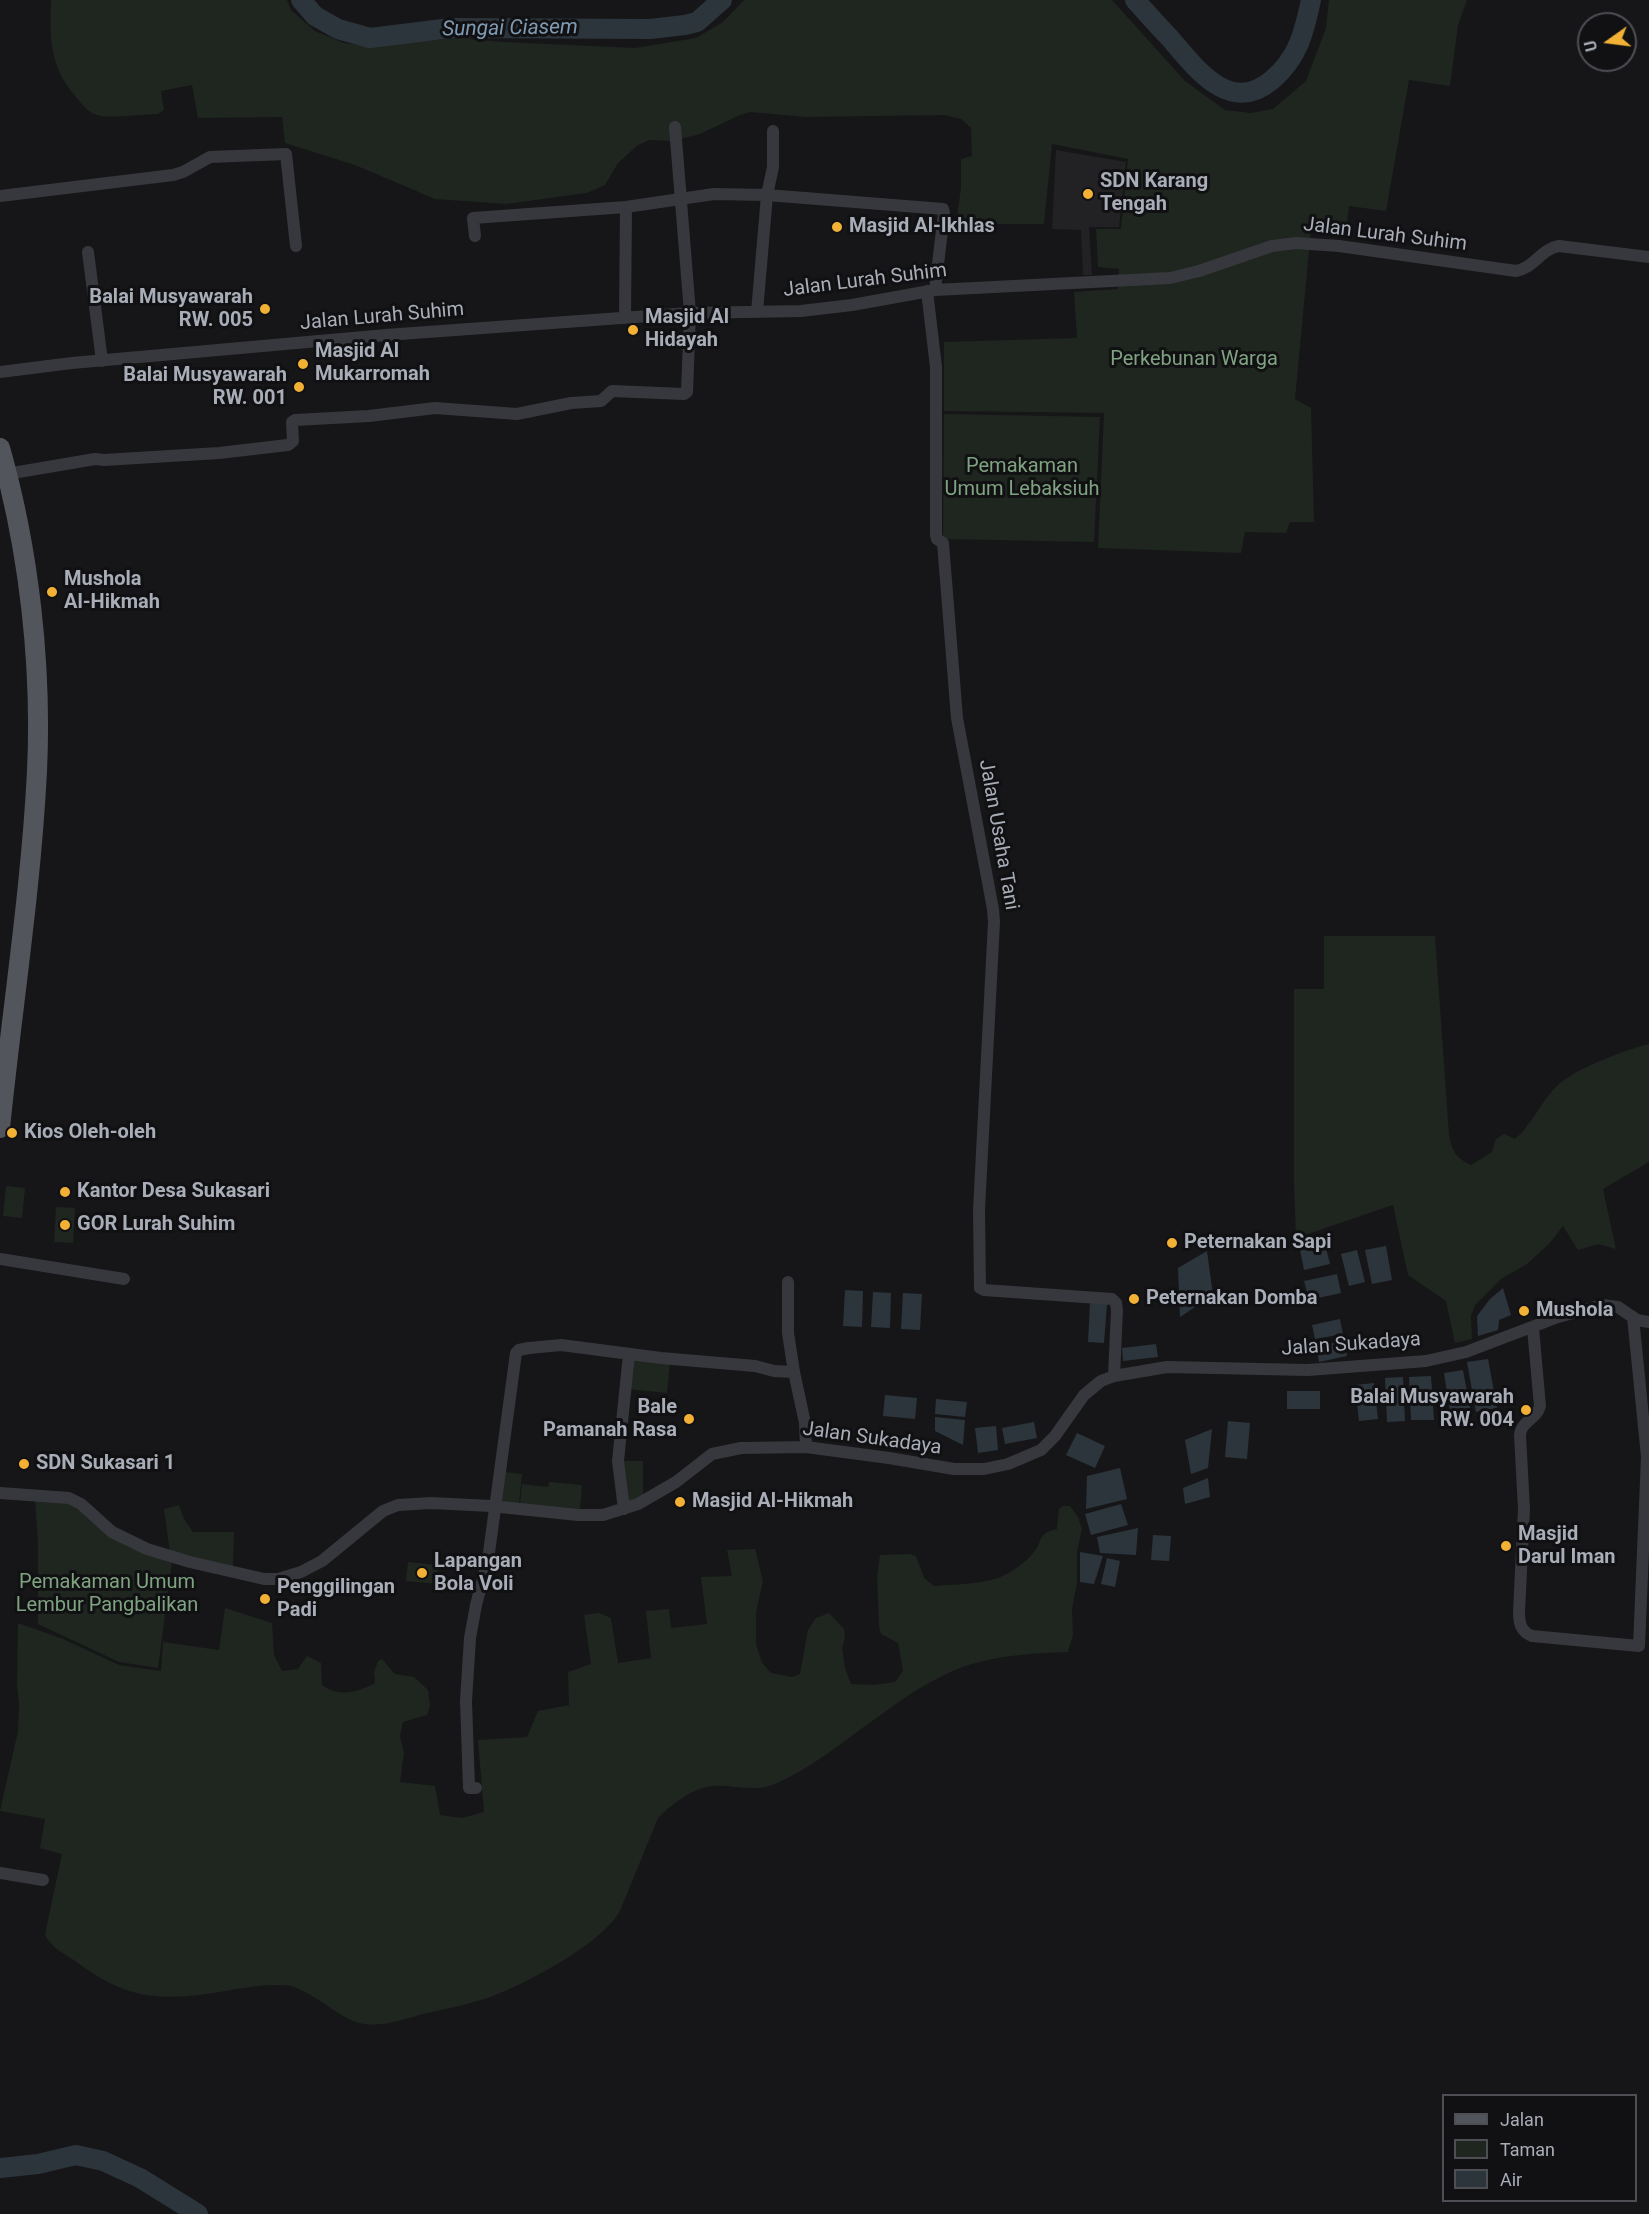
<!DOCTYPE html>
<html>
<head>
<meta charset="utf-8">
<style>
  body { margin:0 }
  #map { position:relative; width:1649px; height:2214px; overflow:hidden; background:#161618; font-family:Roboto,sans-serif }
  canvas { display:block }
  .legend { position:absolute; left:1442px; top:2094px; width:195px; height:108px; box-sizing:border-box; background:#111113; border:2px solid #4d4f55; margin:0; padding:8px 10px; list-style:none; font-size:18px; color:#a8adb8 }
  .legend li { display:flex; align-items:center; gap:12px; height:30px }
  .legend b { width:30px; border:2px solid #4d4f55 }
  .north { position:absolute; left:1577px; top:12px; width:60px; height:60px; box-sizing:border-box; background:#111113; border:2px solid #4d4f55; border-radius:50%; rotate:256deg; font-size:16px; font-weight:700; line-height:24px; text-align:center; color:#a8adb8 }
  .north::after { content:''; display:block; margin:auto; width:21px; height:27px; background:#f2b134; clip-path:polygon(50% 0,100% 100%,50% 72%,0 100%) }
</style>
</head>
<body>
<div id="map">
<canvas width="1649" height="2214"></canvas>
<ul class="legend">
<li><b style="height:8px;background:#53555c"></b>Jalan</li>
<li><b style="height:16px;background:#1e261f"></b>Taman</li>
<li><b style="height:16px;background:#2c353c"></b>Air</li>
</ul>
<div class="north">U</div>
</div>
<script>
const ctx = document.querySelector('canvas').getContext('2d');
ctx.lineJoin = 'round';
function paint(path, color) { ctx.fillStyle = color; ctx.fill(path, 'evenodd'); }
function stroke(path, color, width, dash) { ctx.strokeStyle = color; ctx.lineWidth = width; ctx.lineCap = dash ? 'butt' : 'round'; ctx.setLineDash(dash || []); ctx.stroke(path); }
function label(font, color, halo, rows, align = 'center') {
  ctx.font = font + ' Roboto,sans-serif'; ctx.lineWidth = 6; ctx.setLineDash([]); ctx.textBaseline = 'middle'; ctx.strokeStyle = halo; ctx.fillStyle = color; for (const [text, x, y, turn = 0] of rows) {
    ctx.save(); ctx.translate(x, y); ctx.rotate((+turn || 0) * Math.PI / 180); ctx.textAlign = isNaN(turn) ? turn : align; if (halo) ctx.strokeText(text, 0, 0); ctx.fillText(text, 0, 0); ctx.restore();
  }
}
const built = new Path2D(`
  M1056 150 1126 162 1119 227H1089L1092 275H1083L1081 230 1052 229Z`);
const green = new Path2D(`
  M51 0H287L291 10 315 31 344 43 370 46 457 38 504 42 635 48 696 38 723 22 744 0H1112L1185 81 1225 110 1251 113 1273 109 1306 81 1326 28 1329 0H1467L1458 25 1450 86 1409 80 1386 211 1349 206 1346 233 1311 230 1295 399 1311 408 1314 522H1290L1286 533 1245 532 1241 553 1098 548 1104 413 944 411V342L1077 338 1074 292 1118 289 1119 269 1098 267 1096 229H1121L1128 159 1052 144 1044 224H956L961 188V159L972 156 971 128 961 119 945 115 805 117 750 112 740 115 700 134 672 141 650 140 638 145 618 163 605 185 587 193 506 204 435 199 355 165 285 143 282 117 198 118 192 85 161 91 164 110 158 114C144 114 108 119 97 115 87 112 82 104 76 97 49 66 50 39 51 0Z
  M944 414 1100 417 1094 542 943 539Z
  M1324 936H1435L1449 1135C1452 1151 1456 1158 1471 1165L1492 1152 1496 1139 1504 1134 1515 1139C1533 1124 1541 1100 1559 1084 1577 1068 1625 1050 1649 1044V1162L1603 1189 1616 1249 1598 1244 1578 1250 1563 1226 1549 1244 1527 1264 1501 1279 1475 1305 1471 1316 1472 1339 1455 1343 1446 1301 1408 1275 1393 1205 1296 1238 1294 1182V989H1324Z
  M6 1186 25 1188 22 1218 3 1216Z
  M56 1207 75 1208 73 1243 54 1242Z
  M631 1358 670 1362 667 1393 628 1389Z
  M619 1461H643V1499L625 1507Z
  M504 1472 522 1474 519 1505 501 1503Z
  M549 1482 582 1485 580 1510 520 1505 522 1484 548 1487Z
  M35 1498 66 1501 172 1561 158 1668 119 1662 38 1624V1544Z
  M179 1505 184 1519 193 1532H234L233 1567 170 1553 164 1509Z
  M1063 1506H1070L1078 1517 1082 1529 1077 1551V1583L1072 1609 1073 1635 1068 1652C1034 1653 1001 1655 969 1665 939 1674 903 1698 878 1717 845 1740 812 1768 775 1784 753 1793 732 1784 712 1786 692 1788 671 1805 658 1818L620 1911C601 1944 529 1982 493 1996 471 2004 449 2008 427 2013 406 2018 386 2027 364 2024 339 2021 310 1986 283 1985 257 1984 232 1990 206 1994 152 2001 123 1996 78 1963 66 1954 51 1949 45 1934L62 1854 40 1848 45 1819 0 1811 18 1731 19 1706 17 1685 18 1623 63 1639 119 1665 161 1671 163 1642 219 1650 225 1608 272 1623 274 1655 282 1671 298 1669 307 1656 321 1663 322 1685C339 1698 358 1692 375 1683L374 1672 378 1661 382 1659 395 1674 414 1677 428 1690 430 1706 427 1715 403 1722 400 1736 404 1753 400 1782 435 1786 440 1815 462 1818 484 1812 478 1740 527 1737 538 1711 569 1705 568 1672 591 1664 584 1615 599 1613 611 1618 618 1663 651 1658 646 1611 669 1609 671 1628 707 1624 701 1577 732 1576 727 1550 755 1549 763 1581 756 1612V1644L762 1663 771 1673 792 1677 800 1674 808 1630 816 1618 829 1613 844 1629 845 1637 842 1648 845 1668 851 1684 874 1685 895 1682 903 1671 898 1643 881 1634 879 1626 877 1576 880 1555 910 1554 916 1556 924 1578 934 1586C958 1584 991 1585 1012 1571 1019 1566 1028 1560 1033 1553 1044 1542 1035 1534 1057 1529L1059 1509Z
  M408 1562 438 1565 436 1584 406 1581Z`);
const water = new Path2D(`
  M1325 1244 1330 1264 1304 1270 1300 1250Z
  M1386 1246 1392 1280 1372 1284 1365 1250Z
  M1357 1250 1365 1282 1349 1286 1341 1254Z
  M1207 1251 1213 1295 1180 1317 1178 1268Z
  M1337 1274 1341 1293 1309 1300 1304 1281Z
  M1503 1288 1511 1315 1499 1320 1498 1330 1478 1336 1477 1316 1490 1299Z
  M845 1290 863 1291 862 1327 843 1326Z
  M873 1292 891 1293 890 1328 871 1327Z
  M903 1293 922 1294 920 1330 901 1329Z
  M1090 1303 1107 1304 1104 1343 1088 1342Z
  M1340 1319 1343 1334 1315 1339 1312 1325Z
  M1344 1341 1347 1356 1319 1362 1316 1346Z
  M1156 1344 1158 1357 1123 1361 1122 1348Z
  M1488 1359 1497 1408 1476 1412 1467 1362Z
  M1463 1370 1470 1408 1450 1411 1444 1373Z
  M1431 1376 1434 1420H1411L1409 1377Z
  M1403 1377 1405 1421 1387 1422 1385 1378Z
  M1374 1383 1378 1419 1359 1421 1355 1385Z
  M1287 1391H1320V1409H1287Z
  M885 1395 917 1398 915 1419 883 1416Z
  M936 1399 967 1402 965 1417 935 1414Z
  M935 1417 965 1420 963 1445 935 1431Z
  M1228 1421 1250 1423 1247 1459 1225 1457Z
  M1034 1422 1037 1438 1005 1444 1002 1428Z
  M996 1426 998 1450 978 1453 975 1428Z
  M1212 1429 1208 1468 1191 1474 1185 1440Z
  M1077 1433 1105 1446 1095 1468 1066 1455Z
  M1120 1468 1127 1499 1086 1509 1087 1476Z
  M1208 1478 1210 1497 1185 1504 1183 1488Z
  M1121 1504 1128 1525 1091 1535 1085 1514Z
  M1138 1528 1136 1555 1100 1553 1097 1537Z
  M1153 1535 1171 1536 1169 1561 1151 1560Z
  M1080 1552 1103 1556 1094 1584 1080 1582Z
  M1107 1558 1120 1561 1115 1587 1101 1584Z`);
const river = new Path2D(`
  M301 0 315 16 338 29 370 38 451 28 650 29 685 25 697 22 722 0
  M1135 0C1146 12 1157 25 1169 37 1195 67 1229 116 1272 80 1298 58 1304 33 1311 0
  M0 2168 38 2164 76 2155 103 2161 140 2178 198 2214`);
const street = new Path2D(`
  M0 196 173 175 183 172 210 157 286 154 296 246
  M475 236 473 218 626 207 714 194 767 195 773 167V131
  M88 252 102 361
  M927 291 936 367V535L937 539 943 543 957 718 993 909 994 922 979 1210 980 1288 984 1290 1112 1299 1116 1303 1117 1310 1114 1376
  M757 312 767 195 943 209 944 213 935 290
  M625 318 626 207
  M0 372 72 363 386 335 690 313 801 311 852 305 935 290 1170 278 1199 271 1272 246 1296 243 1339 246 1516 271C1534 268 1541 249 1559 246L1649 257
  M7 474 95 459 104 460 219 453 288 445 293 441 292 422 295 420 369 416 435 408 517 414 571 403 601 401 612 391 684 394 687 392 690 313 675 127
  M0 1259 124 1279
  M1533 1328 1540 1406C1537 1419 1521 1421 1520 1435L1524 1509 1519 1612C1519 1623 1521 1632 1532 1636L1639 1646 1647 1457 1633 1317
  M794 1372 805 1423 806 1447
  M0 1493 69 1498 81 1504 112 1532 147 1549 190 1562 264 1579H278L301 1572 322 1561 383 1511 398 1505 431 1503 491 1506 578 1515H603L638 1504 676 1482 712 1454 741 1448 806 1447 889 1458 954 1469H984L1008 1464 1041 1450 1055 1436 1084 1395 1101 1381 1114 1376 1167 1367 1308 1370 1426 1361 1466 1352 1558 1317 1603 1305 1618 1307 1637 1320 1649 1322
  M624 1509 618 1461 629 1354
  M476 1788H469L466 1701 470 1638 476 1605 488 1560 516 1353 519 1350 529 1348 561 1345 661 1358 755 1366 774 1371 794 1372 788 1333V1282
  M0 1873 43 1880`);
const primary = new Path2D(`
  M0 448C29 550 42 665 37 771 31 891 12 1009 0 1128`);
const markers = [
  [1088,194,6,"#f2b134"],
  [837,227,6,"#f2b134"],
  [265,309,6,"#f2b134"],
  [633,330,6,"#f2b134"],
  [303,364,6,"#f2b134"],
  [299,387,6,"#f2b134"],
  [52,592,6,"#f2b134"],
  [12,1133,6,"#f2b134"],
  [65,1192,6,"#f2b134"],
  [65,1225,6,"#f2b134"],
  [1172,1243,6,"#f2b134"],
  [1134,1299,6,"#f2b134"],
  [1524,1311,6,"#f2b134"],
  [1526,1410,6,"#f2b134"],
  [689,1419,6,"#f2b134"],
  [24,1464,6,"#f2b134"],
  [680,1502,6,"#f2b134"],
  [1506,1546,6,"#f2b134"],
  [422,1573,6,"#f2b134"],
  [265,1599,6,"#f2b134"]
];
const poiNames = [
  ["SDN Karang",1100,182],
  ["Tengah",1100,205],
  ["Masjid Al-Ikhlas",849,227],
  ["Balai Musyawarah",253,298,"right"],
  ["RW. 005",253,321,"right"],
  ["Masjid Al",645,318],
  ["Hidayah",645,341],
  ["Masjid Al",315,352],
  ["Mukarromah",315,375],
  ["Balai Musyawarah",287,376,"right"],
  ["RW. 001",287,399,"right"],
  ["Mushola",64,580],
  ["Al-Hikmah",64,603],
  ["Kios Oleh-oleh",24,1133],
  ["Kantor Desa Sukasari",77,1192],
  ["GOR Lurah Suhim",77,1225],
  ["Peternakan Sapi",1184,1243],
  ["Peternakan Domba",1146,1299],
  ["Mushola",1536,1311],
  ["Balai Musyawarah",1514,1398,"right"],
  ["RW. 004",1514,1421,"right"],
  ["Bale",677,1408,"right"],
  ["Pamanah Rasa",677,1431,"right"],
  ["SDN Sukasari 1",36,1464],
  ["Masjid Al-Hikmah",692,1502],
  ["Masjid",1518,1535],
  ["Darul Iman",1518,1558],
  ["Lapangan",434,1562],
  ["Bola Voli",434,1585],
  ["Penggilingan",277,1588],
  ["Padi",277,1611]
];
const streetNames = [
  ["Jalan Lurah Suhim",1385,235,7],
  ["Jalan Lurah Suhim",865,281,-7],
  ["Jalan Lurah Suhim",382,317,-5],
  ["Jalan Usaha Tani",998,835,80],
  ["Jalan Sukadaya",1351,1345,-4],
  ["Jalan Sukadaya",872,1439,8]
];
const parkNames = [
  ["Perkebunan Warga",1194,360],
  ["Pemakaman",1022,467],
  ["Umum Lebaksiuh",1022,490],
  ["Pemakaman Umum",107,1583],
  ["Lembur Pangbalikan",107,1606]
];
const waterNames = [
  ["Sungai Ciasem",510,29,-1]
];
paint(built, '#222225');
paint(green, '#1e261f');
paint(water, '#2c353c');
stroke(river, '#2c353c', 20);
stroke(street, '#37383d', 12);
stroke(primary, '#53555c', 20);
for (const [x, y, r, color] of markers) { const dot = new Path2D(); dot.arc(x, y, r, 0, 2 * Math.PI); ctx.fillStyle = color; ctx.fill(dot); stroke(dot, '#111113', 2); }
label('bold 20px', '#a8adb8', '#111113', poiNames, 'left');
label('20px', '#a8adb8', '#111113', streetNames);
label('20px', '#7fa381', '#111113', parkNames);
label('italic 21px', '#7f9bb3', '#111113', waterNames);
</script>
</body>
</html>
